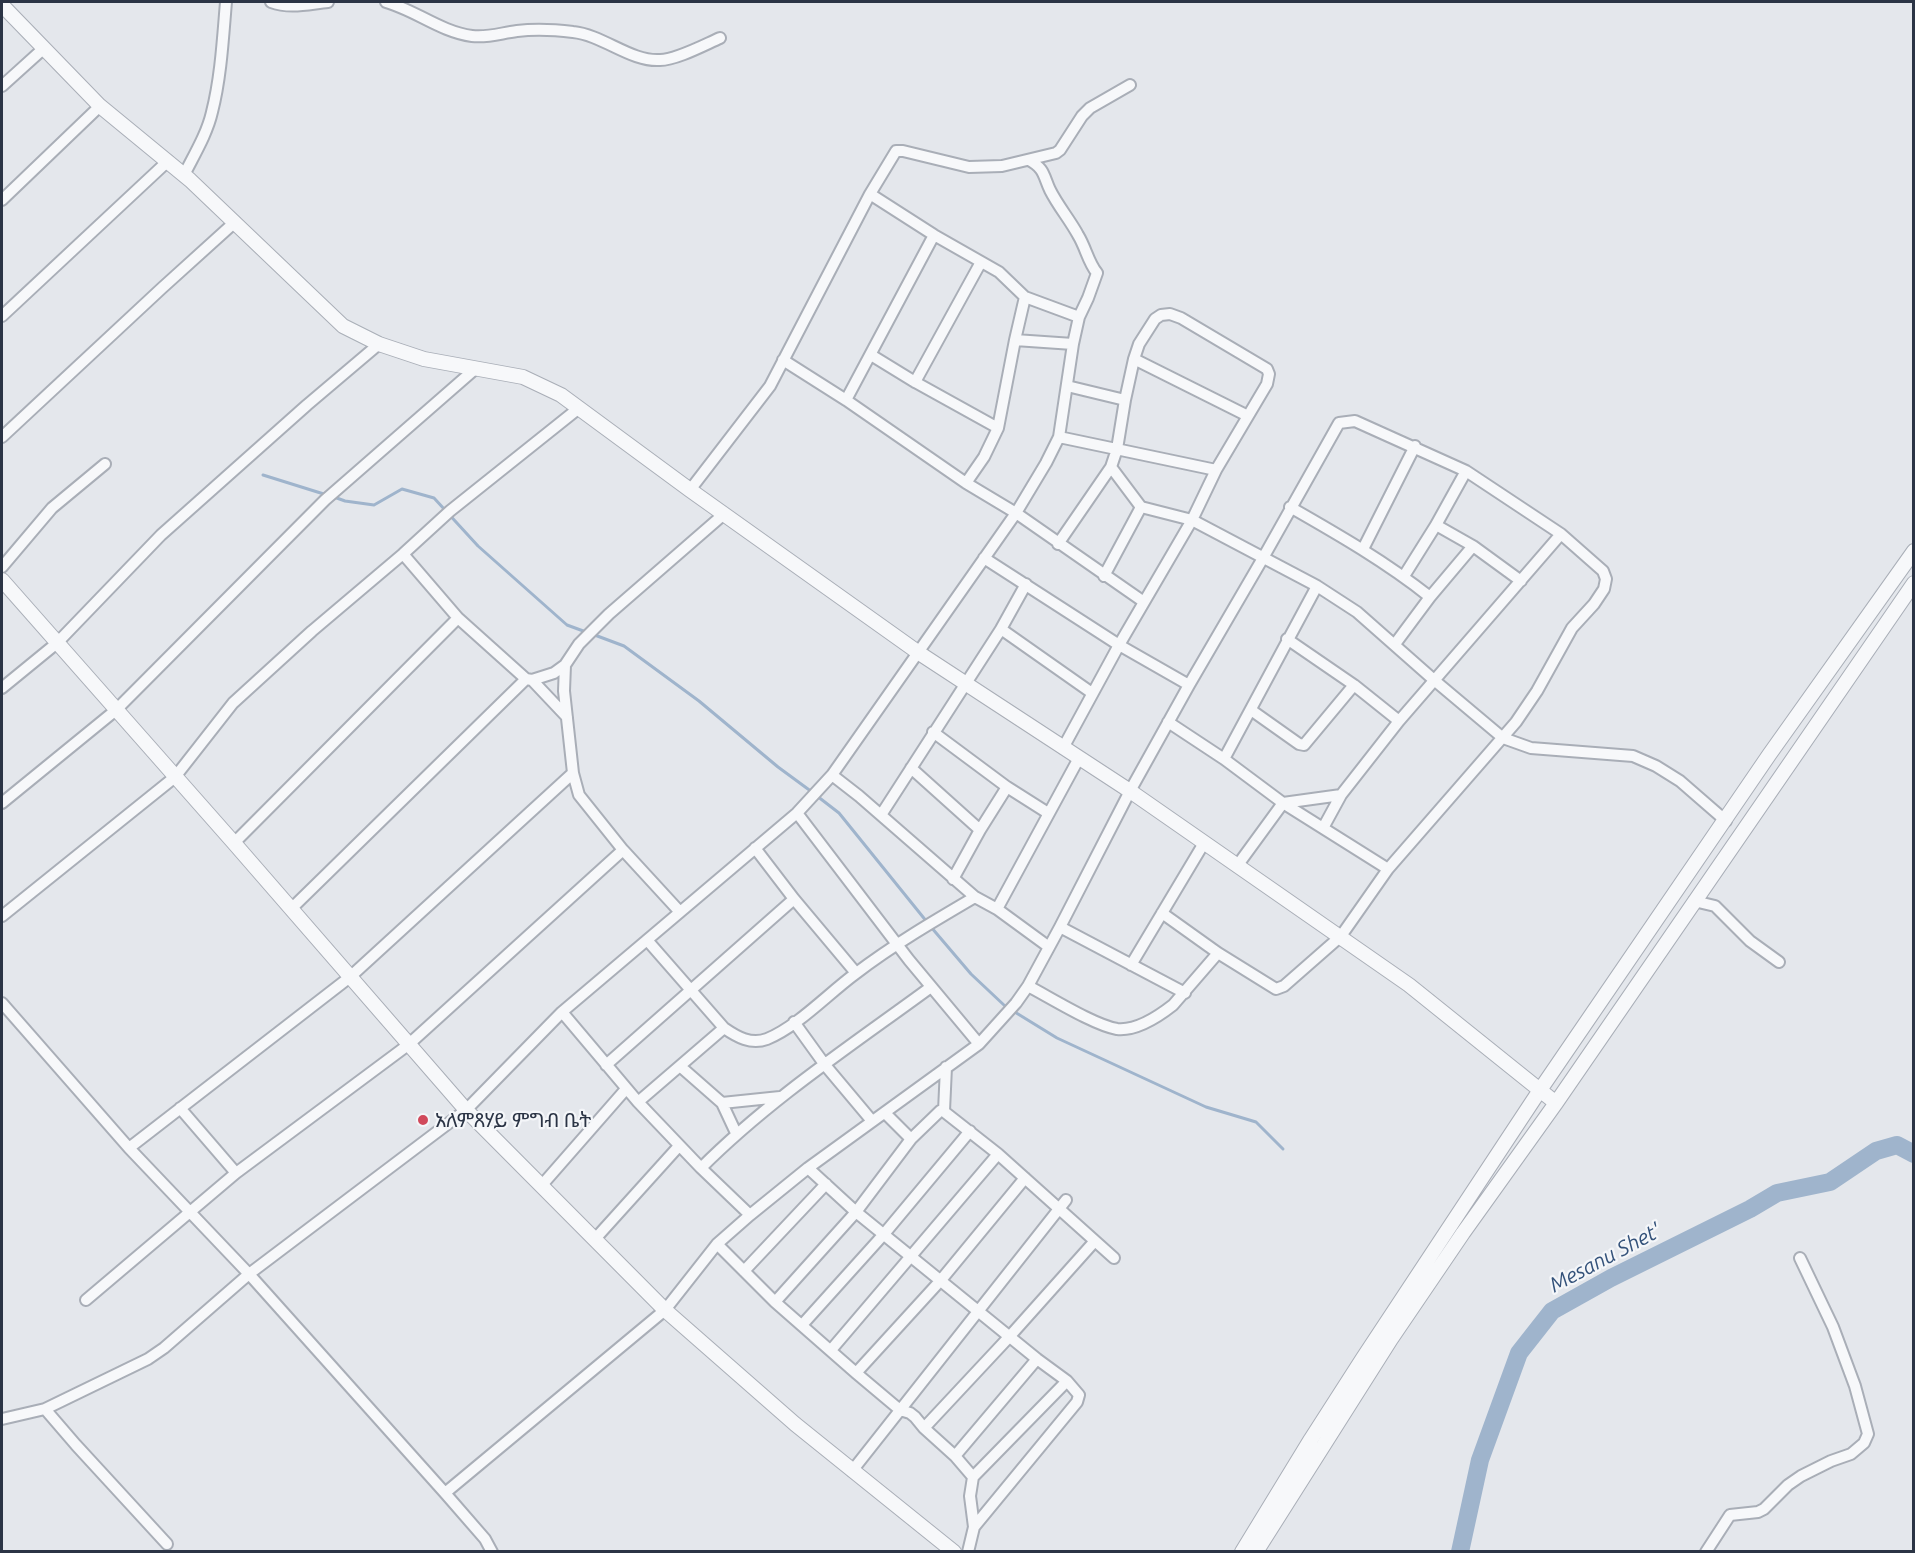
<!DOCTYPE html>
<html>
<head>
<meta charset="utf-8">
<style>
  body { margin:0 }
  #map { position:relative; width:1915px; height:1553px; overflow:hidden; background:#e4e7ec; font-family:Ubuntu,sans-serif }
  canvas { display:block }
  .frame { position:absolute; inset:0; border:3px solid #2b3445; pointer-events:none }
</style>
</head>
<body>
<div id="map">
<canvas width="1915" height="1553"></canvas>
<div class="frame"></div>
</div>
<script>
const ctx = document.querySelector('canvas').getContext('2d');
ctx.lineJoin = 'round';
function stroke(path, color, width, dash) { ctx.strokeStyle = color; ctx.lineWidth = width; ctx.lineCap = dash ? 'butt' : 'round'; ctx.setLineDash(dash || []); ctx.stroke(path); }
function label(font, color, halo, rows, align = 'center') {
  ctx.font = font + ' Ubuntu,"Noto Sans Ethiopic",sans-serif'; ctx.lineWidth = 4.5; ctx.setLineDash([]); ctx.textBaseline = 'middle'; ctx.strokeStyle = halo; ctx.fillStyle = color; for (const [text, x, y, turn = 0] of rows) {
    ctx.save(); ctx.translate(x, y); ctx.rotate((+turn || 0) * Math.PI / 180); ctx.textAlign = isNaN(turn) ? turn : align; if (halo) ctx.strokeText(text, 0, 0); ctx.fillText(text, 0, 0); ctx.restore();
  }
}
const stream = new Path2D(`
  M263 475 327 495
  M334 497 345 501 374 505 402 489 434 498 478 546 567 625 586 632
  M592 634 624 646 699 701 778 767 812 792
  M817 796 839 813 927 922
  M931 927 971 974 1005 1006 1057 1038 1206 1107 1256 1122 1283 1149`);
const river = new Path2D(`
  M1460 1552 1480 1460 1519 1353 1552 1311 1611 1278 1750 1209 1777 1193 1830 1182 1876 1151 1897 1145 1914 1154`);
const minor = new Path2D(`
  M271 2C290 9 308 4 328 2
  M386 2C415 10 441 32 472 36 488 38 501 33 517 31 533 29 557 30 573 32 603 35 631 62 660 60 676 60 704 45 720 38
  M2 86 43 49
  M184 175C194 155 207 134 212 112 221 77 223 37 226 2
  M870 194 896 151H903L969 167 1002 166 1056 153 1060 150 1082 116 1090 108 1130 85
  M2 200 100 106
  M2 316 168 161
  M1015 340 1073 344
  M871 355 915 382 998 428
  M1134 359 1248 416
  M783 360 846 400 966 483 1016 513 1144 602
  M915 382 981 262
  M1067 386 1125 400
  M846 400 934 235
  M2 437 162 288 235 222
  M1059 437 1216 470
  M1111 467 1141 507 1192 520 1317 586 1357 612 1434 680 1503 738 1531 748 1633 756 1656 766 1680 781 1726 821
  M966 483 984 457 998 428 1015 340 1025 297
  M690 490 770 386 870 194 934 235 999 272 1025 297 1079 317
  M1290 507C1339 535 1386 562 1430 597
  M1436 525 1466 471
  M1058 544 1111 467 1117 449 1125 400 1134 359 1139 344 1155 319 1161 315 1170 314 1181 318 1267 369 1269 374 1267 384 1216 470 1192 520 1119 645 1063 748
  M1363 549 1415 446
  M403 554 458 618 526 679 532 680 554 673 565 665 579 644 609 614 724 514
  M984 558 1119 645 1189 685
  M2 567 52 508 105 464
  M1104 576 1141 507
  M1404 576 1436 525 1473 546 1521 581
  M1001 629 1092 693
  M1287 639 1354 685 1399 721
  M1395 644 1430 597 1473 546
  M565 665 564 691 573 773 579 795 623 850 680 912
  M532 680 567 717
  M2 688 57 643 161 535 307 405 379 344
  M1251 710 1299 744 1304 745 1354 685
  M1168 722 1224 759 1283 803 1388 869
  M933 732 1007 787 1048 813
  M1224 759 1317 586
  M911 768 980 830
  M832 775 859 796 975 897 997 909 1049 947
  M2 803 116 710 325 500 475 369
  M797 813 909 960 979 1044
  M881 815 1001 629 1026 584
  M1323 828 1341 795 1399 721 1561 534
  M234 843 458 618
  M755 848 794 899 856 973
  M1237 866 1283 803 1341 795
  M953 879 980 830 1007 787
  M1694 901 1715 906 1750 941 1779 962
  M291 909 526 679
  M997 909 1079 758
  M2 916 175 777 233 703 312 631 403 554 450 511 579 408
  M1060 927 1185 993
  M647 940 724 1028C737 1037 751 1045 767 1039 797 1027 829 993 855 974 893 945 934 921 975 897
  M1131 965 1204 843
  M1028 986C1051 998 1094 1025 1117 1029 1136 1031 1159 1016 1173 1005L1218 953
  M2 1003 129 1148 249 1274 445 1493 485 1539 492 1552
  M562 1012 638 1102 701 1168 750 1215
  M794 1022 825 1065 872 1121
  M606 1065 794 899
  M681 1067 722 1103 780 1097
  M638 1102 724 1028
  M722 1103 736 1133
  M180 1108 236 1173
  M944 1111 946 1067
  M885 1113 911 1139
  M129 1148 350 977 573 773
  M701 1168C770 1099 852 1045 931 987
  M808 1168 856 1212 1037 1359 1067 1381 973 1477 970 1496 974 1527
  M542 1185 626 1089
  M595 1239 679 1146
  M717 1244 775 1302 856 1373 900 1410 910 1413 915 1417 924 1428 955 1456 973 1477
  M744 1271 826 1184
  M86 1300 236 1173 408 1045 623 850
  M775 1302 856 1212 911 1139 940 1111 942 1110 998 1154 1114 1258
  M802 1325 884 1234 970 1131
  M831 1350 998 1154
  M856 1373 941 1280 1025 1178
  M45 1409 76 1445 167 1544
  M2 1419 45 1409 148 1359 164 1348 249 1274 466 1110 562 1012 797 813 832 775 1016 513 1046 463 1059 437 1073 344 1079 317 1088 298 1097 273C1088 262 1086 248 1078 235 1070 220 1058 206 1050 190 1043 175 1045 169 1029 160
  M924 1428 1010 1336 1094 1242
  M955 1456 1037 1359
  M852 1471 1066 1200
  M445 1493 665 1310 717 1244 750 1215 808 1168 979 1044 1016 1003 1028 986 1060 927 1130 791 1189 685 1263 558 1339 423 1355 421 1466 471 1561 534 1603 571 1606 579 1604 589 1594 604 1572 628 1537 691 1516 722 1388 869 1341 936 1284 986 1276 989 1218 953 1162 913
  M968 1552 974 1527 1077 1402 1079 1395 1067 1381
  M1706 1552 1730 1515 1758 1512 1764 1509 1788 1485 1801 1476 1831 1461 1851 1454 1864 1443 1868 1434 1855 1386 1833 1327 1800 1258`);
const tertiary = new Path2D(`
  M2 5 100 106 190 180 343 326 379 344 424 359 523 377 561 395 690 490 919 653 1130 791 1409 985 1556 1103
  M2 580 234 843 466 1110 665 1310 795 1424 954 1552
  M1242 1552 1311 1439 1363 1358 1540 1090 1769 755 1914 551
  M1256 1552 1391 1339 1463 1233 1556 1103 1914 583`);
const markers = [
  [423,1120,6,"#d1495b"]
];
const poiNames = [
  ["አለምጸሃይ ምግብ ቤት",435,1120]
];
const waterNames = [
  ["Mesanu Shet'",1605,1258,-28]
];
stroke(stream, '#9fb4cc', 3);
stroke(river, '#9fb4cc', 18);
stroke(minor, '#a9aeb7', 14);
stroke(tertiary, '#a9aeb7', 16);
stroke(minor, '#f7f8fa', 10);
stroke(tertiary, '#f7f8fa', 14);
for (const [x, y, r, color] of markers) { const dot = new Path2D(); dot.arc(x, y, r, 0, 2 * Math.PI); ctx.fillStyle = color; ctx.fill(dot); stroke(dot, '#f4f6f9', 2); }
label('20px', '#2b3445', '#f4f6f9', poiNames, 'left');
label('italic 21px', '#34527a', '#f4f6f9', waterNames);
</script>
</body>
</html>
